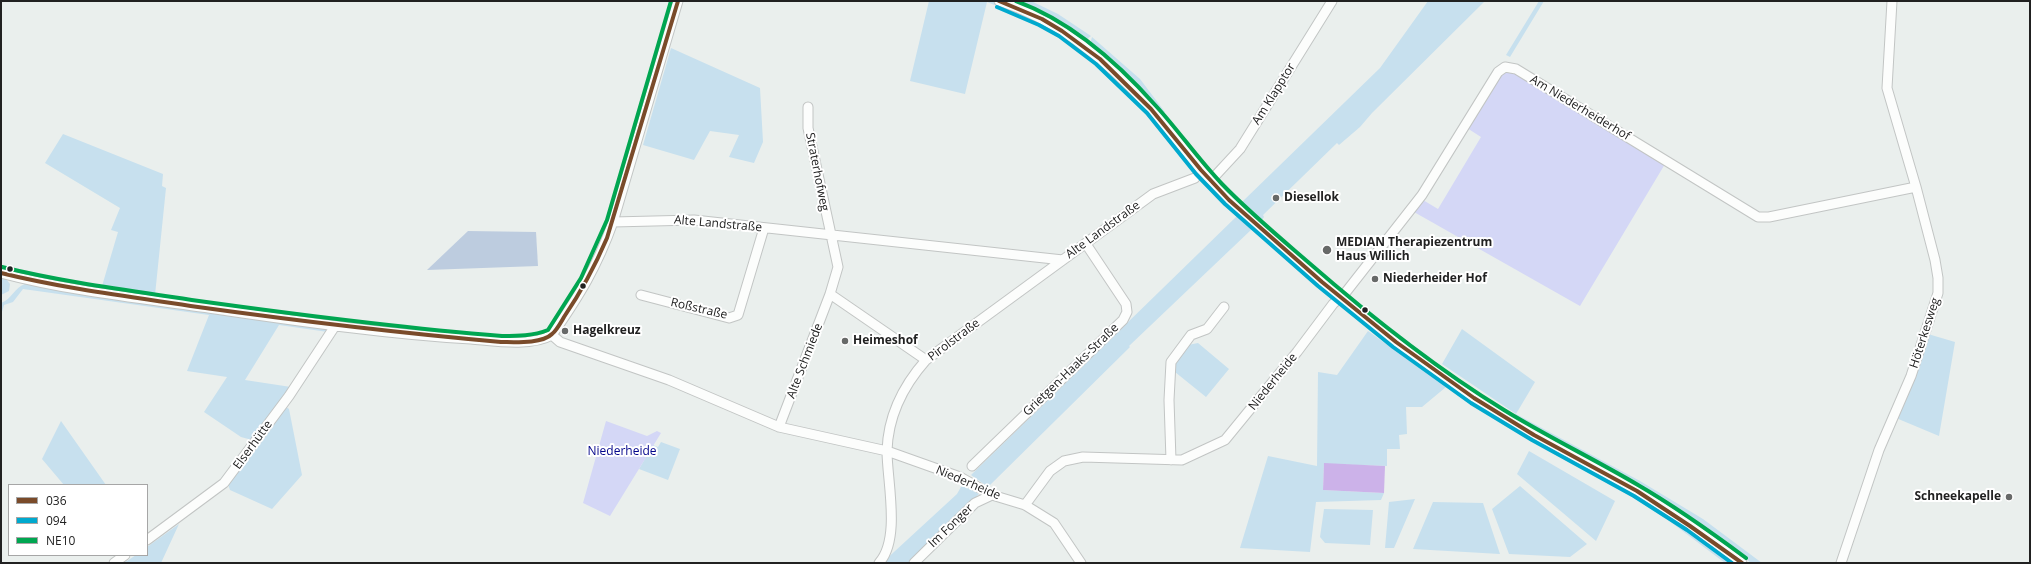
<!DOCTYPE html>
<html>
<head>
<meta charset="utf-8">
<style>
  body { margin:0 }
  #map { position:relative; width:2031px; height:564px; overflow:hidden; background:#eaefed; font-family:"Open Sans",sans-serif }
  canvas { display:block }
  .frame { position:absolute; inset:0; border:2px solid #212121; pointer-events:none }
  .legend { position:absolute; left:8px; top:484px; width:140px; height:72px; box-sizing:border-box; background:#fff; border:1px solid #a6a6a6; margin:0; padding:5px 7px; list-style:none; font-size:12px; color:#212121 }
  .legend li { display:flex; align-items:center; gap:8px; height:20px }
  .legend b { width:20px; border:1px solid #a6a6a6 }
</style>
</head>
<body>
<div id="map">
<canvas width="2031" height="564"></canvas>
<div class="frame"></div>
<ul class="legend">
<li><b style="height:5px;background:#7a4b2a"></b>036</li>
<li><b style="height:5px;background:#00a9ce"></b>094</li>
<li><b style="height:5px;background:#00a651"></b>NE10</li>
</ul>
</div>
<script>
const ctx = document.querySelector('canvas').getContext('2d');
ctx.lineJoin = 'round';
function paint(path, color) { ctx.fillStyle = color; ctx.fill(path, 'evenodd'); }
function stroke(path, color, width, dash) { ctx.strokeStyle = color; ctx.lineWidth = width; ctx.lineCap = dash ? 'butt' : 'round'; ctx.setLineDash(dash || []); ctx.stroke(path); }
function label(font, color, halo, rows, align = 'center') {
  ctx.font = font + ' "Open Sans",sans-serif'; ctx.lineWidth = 4; ctx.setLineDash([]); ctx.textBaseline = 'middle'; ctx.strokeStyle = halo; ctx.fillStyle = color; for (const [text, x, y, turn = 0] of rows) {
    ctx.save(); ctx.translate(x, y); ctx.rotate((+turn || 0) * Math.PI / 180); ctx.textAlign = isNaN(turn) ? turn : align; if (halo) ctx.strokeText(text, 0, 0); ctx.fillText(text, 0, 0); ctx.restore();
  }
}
const grass = new Path2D(`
  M929 1C946 1 975 0 990 1 1008 6 1027 16 1043 25 1105 61 1138 100 1182 155 1158 126 1134 96 1106 71 1071 41 1030 19 987 2L965 94 910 81Z
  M1013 1H1031L1058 14 1091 36 1085 41 1045 16Z
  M1428 1H1485L1372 113 1360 127 1339 145 1337 143 1263 215 1264 217 1262 220 1242 202 1380 68Z
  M1539 1H1544L1510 57 1506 55Z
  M1092 37 1140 79 1165 112 1162 115 1135 84 1090 44Z
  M671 48 760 88 763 142 754 163 729 157 739 135 710 131 694 160 643 145Z
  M63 134 163 174 162 186 166 188 155 295 344 323 101 289 17 274 16 270 102 286 118 232 111 230 120 208 45 163Z
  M1237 216 1252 229 1129 346 1130 347 988 487 971 475Z
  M1 278 7 280 10 284 9 291 1 295Z
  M25 284 96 296 322 327 328 332 279 325 245 380 291 387 252 440 241 437 204 412 227 377 187 371 209 315 23 289 13 302 4 305 1 315V303C12 299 14 288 25 284Z
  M1462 329 1535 382 1516 414 1640 481 1703 519 1762 563H1751L1710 532 1678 511 1632 483 1513 418 1516 414 1442 364Z
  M1368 331 1446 387 1422 407H1406L1407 434 1399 435 1400 449H1387V466L1324 464 1323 490 1384 493 1381 500 1316 502 1310 552 1240 548 1268 456 1317 466 1318 372 1337 375Z
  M1928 334 1955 342 1939 436 1896 418Z
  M1198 343 1229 369 1206 397 1175 372 1174 362 1188 345Z
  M285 406 289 409 302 475 272 509 230 490 228 484Z
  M61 421 106 485H64L42 459Z
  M1508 424 1655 508 1731 563H1725L1668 520 1637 500 1507 426Z
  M661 442 680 449 668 480 639 469 653 445 658 447Z
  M1529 451 1615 501 1596 541 1517 474Z
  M962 485 979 494 909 563H882L957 494Z
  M1520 486 1587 544 1570 557 1509 554 1492 509Z
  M1415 499 1394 548H1385L1389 502Z
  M1433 502 1483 503 1500 554 1413 549Z
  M1324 509 1373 510 1370 545 1325 543 1320 537Z
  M179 524 161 563H119L127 561 136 555H147V547Z`);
const forest = new Path2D(`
  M468 231 536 232 538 266 427 270Z`);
const park = new Path2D(`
  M1509 68 1665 164 1580 306 1414 212 1423 200 1438 209 1481 137 1467 128 1502 70Z
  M606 421 647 436 657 431 661 433 610 516 583 503Z`);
const pitch = new Path2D(`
  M1324 463 1385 466 1384 493 1323 490Z`);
const minor = new Path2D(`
  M999 1C1059 20 1109 62 1151 109 1171 132 1188 156 1208 178 1235 208 1268 235 1298 261 1362 317 1428 371 1501 415 1545 442 1592 465 1637 491 1673 513 1708 537 1742 563
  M1206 176H1215L1240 149 1332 1
  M613 222 694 220 1063 260
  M1 273C73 292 148 299 222 310 305 322 387 334 471 339 495 341 530 347 552 335 579 296 597 267 613 222L678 1
  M830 294 926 360
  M641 295 729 318 738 315 764 228
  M552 335 560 342 669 380 779 427 887 451 960 477 992 495 1025 505 1054 523 1081 563
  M779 427 830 294 838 267 808 128V107
  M1171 460 1169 400 1171 362 1191 335 1207 329 1224 307
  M972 466 1123 320 1127 312 1126 304 1086 244
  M1025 505 1050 471 1064 461 1083 457 1182 460 1225 440 1297 352 1333 304 1346 292 1422 195 1498 72 1505 67 1516 69 1758 217H1769L1916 187
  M147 540 224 483 289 396 335 326
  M114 563 125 555
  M879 563C901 539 887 481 887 451 888 415 903 386 926 360L1153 194 1195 178
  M914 563 975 503 992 495
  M1841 563 1879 450 1911 376 1938 293V278L1935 260 1916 187 1887 88 1892 1`);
const bus1 = new Path2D(`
  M999 1 1042 19 1062 31 1100 59 1151 109 1201 170 1229 200 1322 282 1396 342 1474 398 1534 435 1637 491 1690 526 1742 563
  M1 273C66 289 132 297 198 307 299 321 400 333 501 342 514 342 542 344 552 334 557 330 561 322 564 317 581 292 595 266 607 238L678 1`);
const bus2 = new Path2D(`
  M997 7 1039 25 1059 36 1096 64 1147 113 1196 174 1225 204 1318 286 1393 347 1471 403 1532 440 1634 496 1687 530 1732 563`);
const bus3 = new Path2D(`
  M1016 1C1071 21 1118 63 1156 106 1179 131 1198 159 1222 184 1249 212 1279 237 1308 262 1370 316 1434 367 1504 410 1548 437 1594 459 1638 485 1676 507 1711 532 1746 558
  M2 267C67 283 133 291 199 301 300 315 400 328 502 336 518 336 533 336 548 330L581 278 607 220 671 1`);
const markers = [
  [1276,198,4,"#676968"],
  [1327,250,5,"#676968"],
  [10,269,3.5,"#212121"],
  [1375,279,4,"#676968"],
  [583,286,3.5,"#212121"],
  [1365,310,3.5,"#212121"],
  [565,331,4,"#676968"],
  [845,341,4,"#676968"],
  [2009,497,4,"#676968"]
];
const streetNames = [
  ["Am Klapptor",1274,94,-58],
  ["Am Niederheiderhof",1580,108,31],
  ["Straterhofweg",817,172,79],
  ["Alte Landstraße",718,224,5],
  ["Alte Landstraße",1103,230,-36],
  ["Roßstraße",699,309,13],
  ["Höterkesweg",1925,333,-72],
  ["Pirolstraße",954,340,-37],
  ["Alte Schmiede",805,361,-69],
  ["Grietgen-Haaks-Straße",1071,370,-44],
  ["Niederheide",1273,382,-51],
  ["Elserhütte",253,445,-54],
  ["Niederheide",968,483,23],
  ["Im Fonger",951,526,-44]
];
const poiNames = [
  ["Diesellok",1284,198],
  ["MEDIAN Therapiezentrum",1336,243],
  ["Haus Willich",1336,257],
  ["Niederheider Hof",1383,279],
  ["Hagelkreuz",573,331],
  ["Heimeshof",853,341],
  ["Schneekapelle",2001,497,"right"]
];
const parkNames = [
  ["Niederheide",622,452]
];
paint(grass, '#c7e0ee');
paint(forest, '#bdccdf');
paint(park, '#d4d7f6');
paint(pitch, '#ccb2e9');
stroke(minor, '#c2c5c4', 11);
stroke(minor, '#fcfdfc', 9);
stroke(bus1, '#7a4b2a', 4);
stroke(bus2, '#00a9ce', 4);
stroke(bus3, '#00a651', 4);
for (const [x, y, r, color] of markers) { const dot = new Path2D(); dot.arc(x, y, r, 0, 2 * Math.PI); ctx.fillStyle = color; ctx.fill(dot); stroke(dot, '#fff', 1.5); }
label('12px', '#212121', '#fff', streetNames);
label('bold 12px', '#212121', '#fff', poiNames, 'left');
label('12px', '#03068b', '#fff', parkNames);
</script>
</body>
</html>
